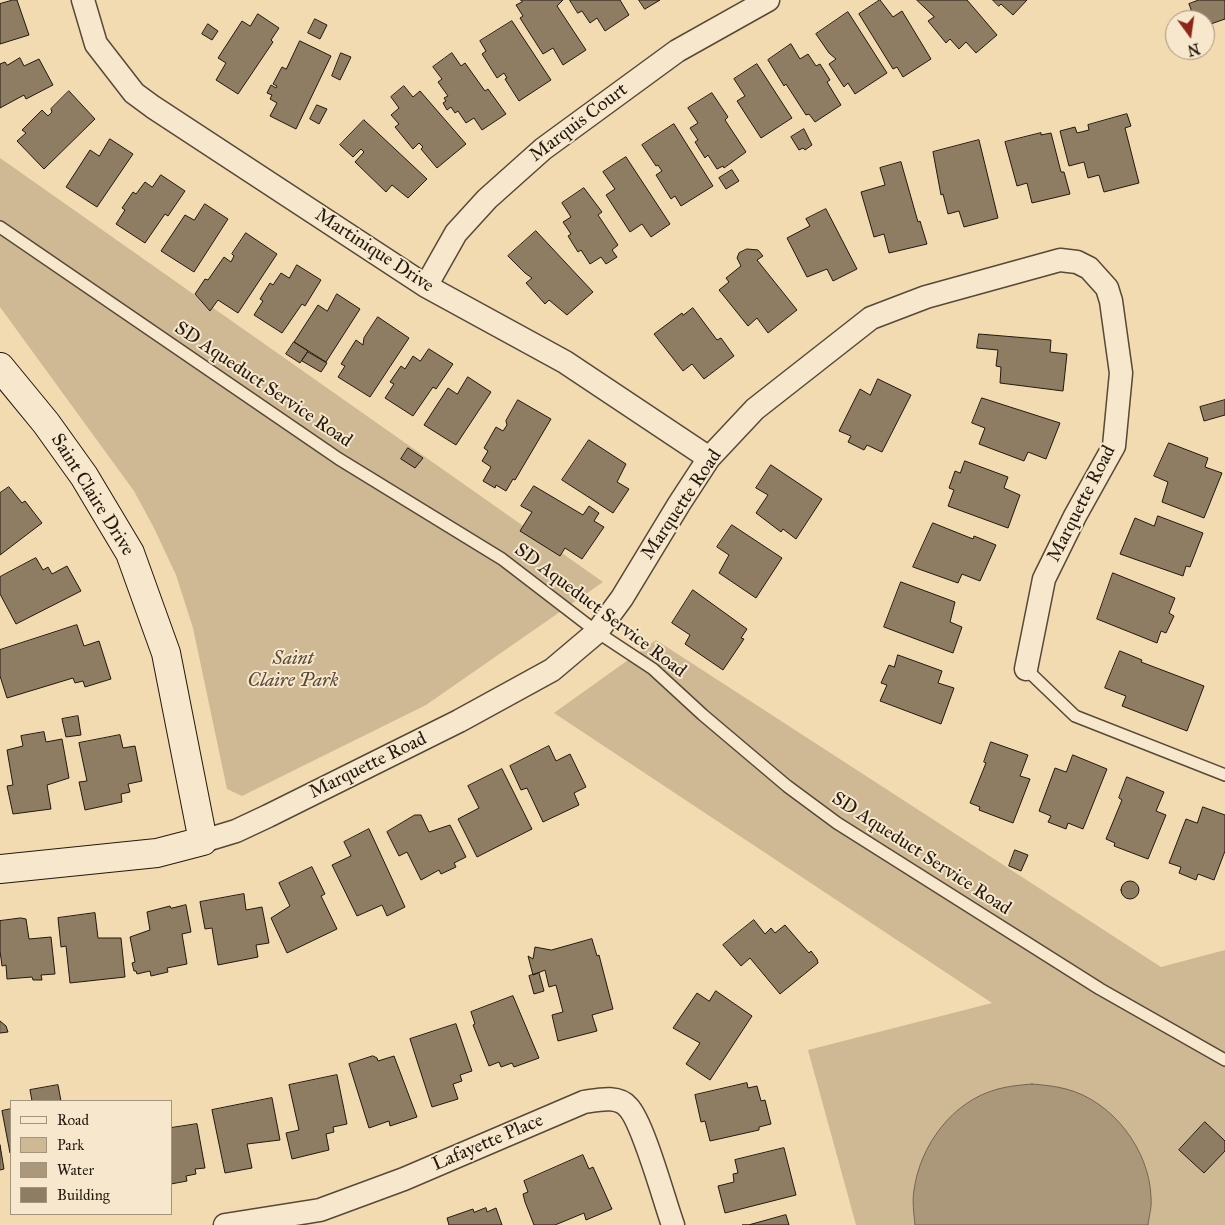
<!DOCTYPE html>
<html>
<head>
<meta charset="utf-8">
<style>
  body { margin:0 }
  #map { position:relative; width:1225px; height:1225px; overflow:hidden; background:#f2dab1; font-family:"IM FELL Great Primer",serif }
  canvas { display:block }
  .legend { position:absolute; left:10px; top:1100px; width:162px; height:115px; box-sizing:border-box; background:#f7e7cc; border:1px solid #a29580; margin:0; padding:6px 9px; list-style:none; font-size:15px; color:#22190f }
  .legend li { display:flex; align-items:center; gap:10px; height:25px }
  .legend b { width:25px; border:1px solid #a29580 }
  .north { position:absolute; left:1165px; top:10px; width:50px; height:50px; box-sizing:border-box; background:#f7e7cc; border:1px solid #a29580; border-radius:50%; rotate:166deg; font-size:14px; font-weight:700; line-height:20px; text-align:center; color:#22190f }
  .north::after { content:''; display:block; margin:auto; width:18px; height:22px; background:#8f2418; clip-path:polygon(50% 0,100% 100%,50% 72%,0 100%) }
</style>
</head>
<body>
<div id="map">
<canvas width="1225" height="1225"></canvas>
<ul class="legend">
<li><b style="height:6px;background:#f7e7cc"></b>Road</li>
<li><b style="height:14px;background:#cfb995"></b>Park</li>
<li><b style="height:14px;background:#ab987a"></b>Water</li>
<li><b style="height:14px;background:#8e7d63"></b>Building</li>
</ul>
<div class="north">N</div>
</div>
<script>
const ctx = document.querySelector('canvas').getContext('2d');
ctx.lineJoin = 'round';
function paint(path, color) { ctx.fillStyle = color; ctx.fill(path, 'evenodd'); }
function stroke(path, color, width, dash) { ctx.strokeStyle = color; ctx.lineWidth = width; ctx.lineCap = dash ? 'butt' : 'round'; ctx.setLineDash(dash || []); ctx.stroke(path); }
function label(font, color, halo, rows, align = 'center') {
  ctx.font = font + ' "IM FELL Great Primer",serif'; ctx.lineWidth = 4; ctx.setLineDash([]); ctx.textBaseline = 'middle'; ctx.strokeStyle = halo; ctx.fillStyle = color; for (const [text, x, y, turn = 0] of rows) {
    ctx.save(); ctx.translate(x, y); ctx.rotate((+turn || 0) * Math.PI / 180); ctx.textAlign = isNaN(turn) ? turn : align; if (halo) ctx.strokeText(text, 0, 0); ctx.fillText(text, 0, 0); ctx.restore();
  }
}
const green = new Path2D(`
  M0 158 603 582 426 705 242 796 227 789 193 628 176 575 154 528 134 491 0 307Z
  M656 640 1161 967 1225 950V1225H856L808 1050 992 1003 554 713Z`);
const water = new Path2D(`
  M1032 1084C1043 1085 1055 1086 1066 1089 1113 1101 1150 1151 1151 1198 1152 1207 1149 1216 1148 1225H915C914 1214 912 1201 914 1190 920 1146 952 1101 998 1089 1009 1086 1021 1085 1032 1084Z`);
const building = new Path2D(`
  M13 0H17L29 35 0 44V4Z
  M521 0H563L557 6 586 50 563 65 553 48 543 54 520 18 523 16 516 5 522 2Z
  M570 0H620L629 15 605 31 597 18 590 23 582 11 578 13Z
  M639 0H660L645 9Z
  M880 0 893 17 902 11 931 59 903 77 897 67 893 69 859 14Z
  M917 0H967L997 35 976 53 966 42 959 49 950 39 946 43 928 21 934 17Z
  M993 0H1027L1013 15 1001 4 999 6Z
  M1199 0H1225V19L1205 26V20H1195L1189 4Z
  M848 12 887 73 855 94 848 83 844 87 829 64 836 59 829 53 816 34Z
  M258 14 279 28 271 40 273 42 238 94 216 80 226 63 218 58 242 21 250 26Z
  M315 19 327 25 320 39 308 33Z
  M512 21 551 80 519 101 505 79 507 78 504 73 497 78 482 54 486 51 480 41Z
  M208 24 218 31 212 40 202 34Z
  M300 41 331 56 296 129 270 116 277 103 270 99 272 95 267 93 271 85 276 88 277 86 273 84 282 67 286 69Z
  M791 44 800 59 808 54 816 66 820 64 830 80 827 82 841 105 815 122 809 114 806 115 786 84 784 86 768 60Z
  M341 53 351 57 340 80 332 76Z
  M452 53 461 66 465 63 485 91 488 89 506 114 482 130 474 118 466 123 458 111 455 113 451 107 447 110 443 103 446 101 444 98 448 96 438 82 442 79 433 67Z
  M20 58 24 66 39 59 53 85 26 99 24 95 0 108V64L5 62 7 65Z
  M757 64 792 118 761 138 737 101 745 96 734 79Z
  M404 86 413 97 420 91 466 144 437 168 421 149 423 147 419 143 413 149 395 127 399 124 391 115 399 108 391 97Z
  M69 91 95 119 44 169 17 141 26 133 22 130 42 110 48 116 52 112 51 109Z
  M712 93 728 117 725 120 746 152 724 168 723 166 717 169 708 155 705 158 695 142 698 140 690 128 698 123 688 108Z
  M317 105 327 109 319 124 310 119Z
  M1127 114 1131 126 1125 128 1139 183 1104 192 1099 175 1088 178 1084 162 1069 166 1060 131 1075 127 1077 133 1089 130 1088 125Z
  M364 120 427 179 408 198 392 185 386 192 355 162 364 152 361 149 353 157 340 145Z
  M674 124 713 186 681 206 675 196 671 199 656 175 662 171 658 165 656 166 642 145Z
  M804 129 812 145 805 150 803 148 799 150 791 137Z
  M1041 133V135L1051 133 1061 172H1064L1070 194 1032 203 1027 183 1017 186 1005 142Z
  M110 139 133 154 97 207 66 187 90 150 99 156Z
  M979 140 998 218 964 227 959 211 948 214 943 194 941 195 933 152Z
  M626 157 670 224 651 237 642 224 630 232 606 195 615 189 603 172Z
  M901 162 918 222 920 221 927 244 889 253 884 234 874 237 861 192 885 185 880 168Z
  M732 170 739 181 726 189 719 178Z
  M161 175 185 191 168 216 165 214 145 243 116 224 125 210 122 208 133 192 136 194 145 182 152 187Z
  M584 188 602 212 598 215 618 245 612 250 617 257 606 264 601 257 590 264 581 250 578 252 568 236 571 234 563 222 571 217 562 203Z
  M205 204 228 219 194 272 161 251 185 215 194 220Z
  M826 209 857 269 833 281 827 269 807 277 787 238 810 226 806 219Z
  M536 231 593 292 567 315 549 300 545 304 526 283 532 278 525 273 508 256Z
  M246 233 277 254 238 313 218 300 210 311 195 294 205 279 208 280 224 257 231 262 234 256 232 254Z
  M747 249 758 250 763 256 757 260 797 310 768 333 757 318 748 326 719 290 729 282 726 278 741 266 737 258 739 253Z
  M297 265 321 280 305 306 302 304 282 333 254 315 263 301 260 299 270 283 273 285 281 273 289 278Z
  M337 294 360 309 326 362 294 342 318 305 327 311Z
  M693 308 717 340 721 338 734 356 704 379 692 364 683 371 654 334 682 313 683 315Z
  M378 317 409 338 370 397 338 377 345 366 341 364 356 340 363 345 364 338Z
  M979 334 1051 340 1050 352 1067 354 1063 391 1000 383 1001 367 996 366 998 350 977 348Z
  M294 342 308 351 300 363 286 354Z
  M429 349 453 364 436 389 433 387 413 416 385 398 394 384 390 382 401 366 405 369 413 356 420 361Z
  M308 352 327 363 321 372 302 361Z
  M468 377 491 392 456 445 424 425 448 388 457 394Z
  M878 379 911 395 882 452 867 445 864 450 848 442 851 436 839 431 860 389 870 395Z
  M982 398 1060 423 1046 459 1028 452 1024 461 979 444 985 428 972 423Z
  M518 400 551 419 515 480 513 479 506 491 496 485 495 488 483 481 491 467 482 461 488 451 484 448 496 427 503 431 507 425 506 421Z
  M1225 400V415L1204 421 1200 407Z
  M589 440 626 464 617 482 629 489 613 513 562 480Z
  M1169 443 1208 458 1205 467 1222 473 1204 518 1162 502 1168 482 1154 476Z
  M408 448 423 458 415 468 401 459Z
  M965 461 1008 477 1004 488 1020 495 1008 528 948 506 954 490 949 488 955 471 960 473Z
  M771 465 822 499 796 539 783 529 781 532 756 513 768 495 756 488Z
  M534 486 583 515 589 506 599 513 594 521 604 527 582 559 565 548 560 556 520 531 532 512 521 506Z
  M9 487 22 503 25 501 42 523 0 555V493Z
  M1158 516 1203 533 1190 567 1186 566 1183 576 1120 554 1135 518 1154 526Z
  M933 523 973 539 974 536 996 545 980 581 962 574 958 583 913 567Z
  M732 525 782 558 756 598 719 573 729 555 717 547Z
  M36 558 43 570 48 567 52 574 67 566 81 591 16 624 0 594V577Z
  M1113 573 1175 598 1169 613 1174 616 1166 633 1161 631 1157 643 1097 619Z
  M901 582 955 602 950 622 962 627 953 653 884 627Z
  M693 590 747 629 741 638 744 639 723 670 685 644 690 635 672 623Z
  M77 625 84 646 99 641 111 679 85 687 83 681 75 683 73 678 7 698 0 676V650Z
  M1120 651 1142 660 1141 662 1204 686 1187 731 1122 706 1126 696 1105 688Z
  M898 655 942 671 938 683 954 688 941 724 880 701 887 685 881 683 889 665 894 667Z
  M78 716 81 735 66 737 62 719Z
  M44 732 46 742 62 739 69 778 47 785 51 809 13 814 7 786 13 785 7 750 23 746 21 736Z
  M120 735 123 748 135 746 142 781 128 784 130 792 121 794 122 802 85 810 79 782 87 781 79 743Z
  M991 742 1028 755 1020 776 1030 779 1013 823 979 810 980 807 970 803 986 763 984 762Z
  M549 746 556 761 570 754 586 787 574 793 579 805 543 822 527 788 521 790 510 766Z
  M1073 755 1107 769 1083 829 1068 823 1066 829 1048 822 1051 816 1039 811 1055 768 1066 772Z
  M502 769 532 829 477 857 458 819 479 808 468 786Z
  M1127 777 1164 792 1156 811 1166 815 1148 859 1114 846 1115 843 1106 839 1122 800 1119 798Z
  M1203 807 1225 815V851L1214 880 1198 874 1196 880 1179 873 1181 867 1169 863 1186 819 1197 823Z
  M415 815H421L429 832 450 825 466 857 454 863 456 867 441 874 439 870 421 880 407 852 399 856 387 832Z
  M369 829 405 907 387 916 382 905 357 916 332 865 351 856 344 842Z
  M1015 850 1028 855 1021 871 1009 866Z
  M312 867 325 894 321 896 337 929 287 953 271 918 290 906 279 883Z
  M1121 890a9 9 0 1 1 18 0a9 9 0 1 1-18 0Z
  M244 894 246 910 262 907 269 943 256 945 258 957 218 965 212 928 205 929 200 902Z
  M186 905 191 932 182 934 187 964 167 968 168 972 151 976 150 971 137 974 136 971H134L132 963 135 962 130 937 150 930 147 912 170 906 171 908Z
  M95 913 98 938H121L125 977 70 983 66 946 61 947 58 918Z
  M21 918 26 919 29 939 51 937 55 974 41 975 42 980H33L32 977 7 979 6 965 2 966 0 951V921Z
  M754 920 765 934 771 928 775 933 785 925 809 953 811 951 817 959 818 963 780 994 750 958 741 966 723 945Z
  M592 939 597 956 599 955 613 1009 592 1015 597 1031 558 1041 552 1015 563 1012 556 985 549 987 545 970 533 975 528 956 533 959 535 947 551 950Z
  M539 973 544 991 534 994 529 976Z
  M716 991 752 1016 710 1080 686 1064 700 1043 673 1028 697 993 709 1001Z
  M513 996 539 1058 514 1067 512 1063 501 1067 499 1062 489 1066 473 1025 475 1024 471 1012Z
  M0 1021 6 1026 8 1032 0 1033Z
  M456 1024 472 1071 460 1075 462 1081 453 1084 458 1099 432 1107 410 1039Z
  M373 1056 377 1058 378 1061 394 1056 417 1117 390 1126 389 1121 369 1128 349 1064Z
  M337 1075 347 1124 333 1127 334 1132 326 1134 329 1150 292 1159 286 1133 299 1130 289 1085Z
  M747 1083 748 1088 757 1086 761 1101 765 1100 771 1124 759 1127V1130L710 1141 705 1121 701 1122 695 1095Z
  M58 1085 61 1101H32L30 1090Z
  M272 1098 280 1140 247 1144 252 1168 225 1173 212 1110Z
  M11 1109V1152L10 1153 2 1111Z
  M1205 1122 1225 1141V1151L1204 1173 1179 1150Z
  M197 1124 205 1168 195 1169 196 1174 186 1176 187 1181 171 1184V1128Z
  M0 1145 4 1169 0 1170Z
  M784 1148 796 1195 725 1213 718 1186 734 1182 733 1174 738 1173 735 1160Z
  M583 1155 589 1169 593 1167 612 1209 586 1220 584 1213 555 1225H534L525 1202 523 1194 528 1192 524 1181Z
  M486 1208 487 1212 496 1208 502 1225H449L447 1218 473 1209 474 1212Z
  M786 1215 789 1225H742H748Z`);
const lane = new Path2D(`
  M0 227 339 459 502 559 597 632 653 669 703 715 787 786 837 823 1100 989 1225 1060
  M1026 669 1075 716 1225 775`);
const street = new Path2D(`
  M83 0 96 44 134 93 153 107 426 286 565 362 709 458
  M426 286 456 233 487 199 543 149 677 51 768 0
  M203 841 236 831 268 816 459 721 552 670 597 632 622 598 679 504 709 458 755 409 871 318 926 297 1060 260 1077 262 1089 268 1107 288 1111 301 1121 373 1114 446 1075 516 1044 579 1026 669
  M225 1225 320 1210 404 1179 584 1102C598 1100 618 1095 628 1107 643 1122 664 1200 673 1225`);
const secondary = new Path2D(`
  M0 367 46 423 84 476 130 553 166 653 203 841 157 853 0 869`);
const streetNames = [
  ["Marquis Court",579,123,-37],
  ["Martinique Drive",374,251,33],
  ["SD Aqueduct Service Road",263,385,34],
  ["Saint Claire Drive",92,495,58],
  ["Marquette Road",1082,504,-63],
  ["Marquette Road",682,505,-56],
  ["SD Aqueduct Service Road",600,611,37],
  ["Marquette Road",368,766,-26],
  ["SD Aqueduct Service Road",921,854,33],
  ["Lafayette Place",488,1143,-23]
];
const parkNames = [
  ["Saint",293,659],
  ["Claire Park",293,681]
];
paint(green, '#cfb995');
paint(water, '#ab987a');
stroke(water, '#74654f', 1);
paint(building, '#8e7d63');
stroke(building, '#22190f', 1);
stroke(lane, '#564938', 14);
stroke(street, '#564938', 25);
stroke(secondary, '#22190f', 30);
stroke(lane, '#f7e7cc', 11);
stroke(street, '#f7e7cc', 22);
stroke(secondary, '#f7e7cc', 28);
label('19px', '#22190f', '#f7e7cc', streetNames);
label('italic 19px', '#564937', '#f7e7cc', parkNames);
</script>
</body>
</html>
